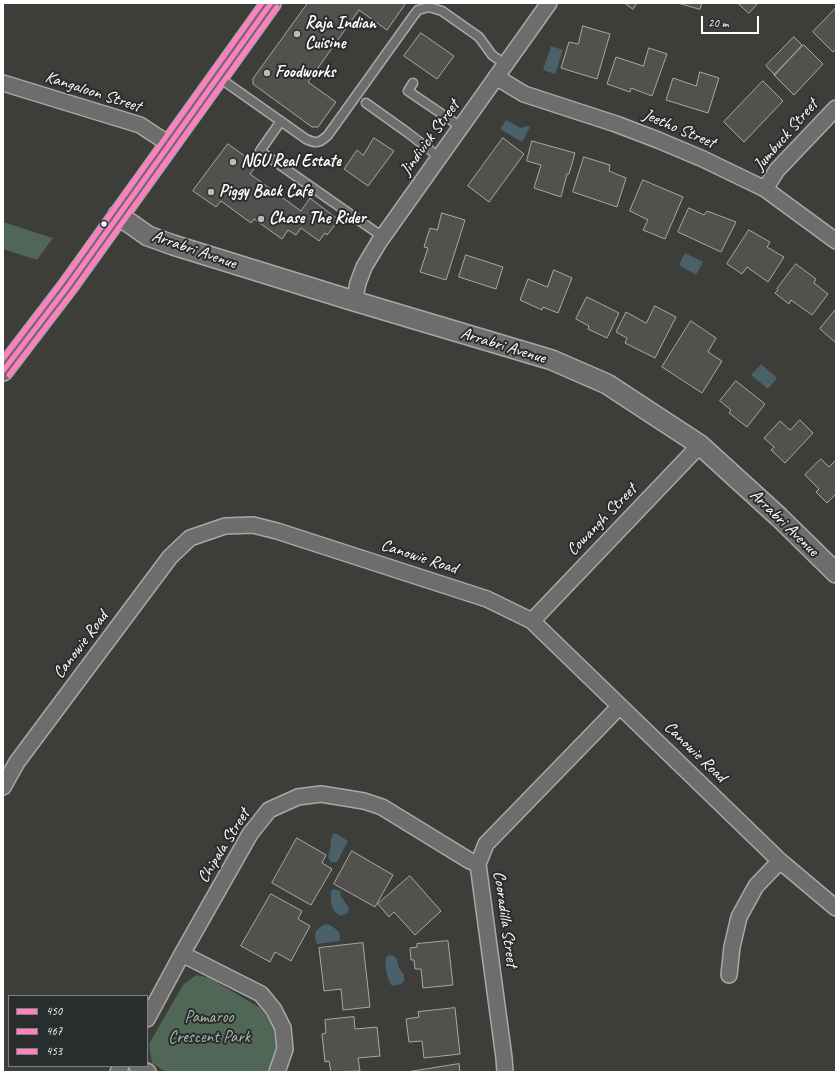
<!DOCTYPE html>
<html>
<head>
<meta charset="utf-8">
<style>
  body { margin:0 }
  #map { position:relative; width:839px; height:1075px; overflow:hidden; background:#3d3d3a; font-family:Caveat,sans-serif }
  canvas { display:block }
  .frame { position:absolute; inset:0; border:4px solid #fff; pointer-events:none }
  .legend { position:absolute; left:8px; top:995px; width:140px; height:72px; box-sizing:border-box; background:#2a2d2e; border:1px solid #7f8182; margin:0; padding:5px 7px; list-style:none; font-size:12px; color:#fff }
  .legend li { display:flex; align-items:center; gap:8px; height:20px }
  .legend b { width:20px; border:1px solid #7f8182 }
  .scale { position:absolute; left:701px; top:16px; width:58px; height:18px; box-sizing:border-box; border:2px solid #fff; border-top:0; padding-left:5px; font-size:12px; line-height:14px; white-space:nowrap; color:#fff; -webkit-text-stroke:3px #2a2d2e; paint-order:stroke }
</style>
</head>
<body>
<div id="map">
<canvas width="839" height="1075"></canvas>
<div class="frame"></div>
<ul class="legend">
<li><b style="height:5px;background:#ff80c0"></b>450</li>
<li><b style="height:5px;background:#ff80c0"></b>467</li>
<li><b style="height:5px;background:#ff80c0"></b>453</li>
</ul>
<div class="scale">20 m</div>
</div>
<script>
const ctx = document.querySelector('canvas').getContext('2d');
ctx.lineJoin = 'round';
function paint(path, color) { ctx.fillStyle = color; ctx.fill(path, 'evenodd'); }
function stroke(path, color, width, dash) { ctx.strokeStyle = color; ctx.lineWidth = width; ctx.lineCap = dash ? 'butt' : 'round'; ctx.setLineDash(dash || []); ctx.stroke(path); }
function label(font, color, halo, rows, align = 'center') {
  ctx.font = font + ' Caveat,sans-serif'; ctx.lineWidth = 4; ctx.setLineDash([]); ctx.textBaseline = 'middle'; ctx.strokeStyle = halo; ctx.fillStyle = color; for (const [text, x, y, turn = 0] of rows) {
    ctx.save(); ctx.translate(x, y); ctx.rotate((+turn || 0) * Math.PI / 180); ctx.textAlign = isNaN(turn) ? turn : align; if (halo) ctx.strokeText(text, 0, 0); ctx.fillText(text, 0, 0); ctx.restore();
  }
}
const green = new Path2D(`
  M3 222 53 238 37 260 3 249Z
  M196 975 210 978 260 1008 273 1024 278 1047 274 1064 268 1072H166L152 1063 149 1044 183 985Z`);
const water = new Path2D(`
  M551 46 563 50 555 74 543 70Z
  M506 120 521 128 527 126 530 127 522 142 500 129Z
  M685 253 703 262 696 275 679 265Z
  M761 364 777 378 768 389 751 375Z
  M335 833 348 841 337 862H331L328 857 331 846 330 841 333 834Z
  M334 889 340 891 341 893 340 895 349 908 348 913 341 916C331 912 330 901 331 891Z
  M326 924 332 926 339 932 340 941 317 944C313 933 315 929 326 924Z
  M389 955 394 956C400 961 396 968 404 974V981L401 984 392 986C386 977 385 967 386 957Z`);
const building = new Path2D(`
  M308 3H406L387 30 359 10 308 82 336 102 318 127H312L253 84V79Z
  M625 3H637L633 9Z
  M678 3H702L700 9Z
  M738 3H758L749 13Z
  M836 8V49L833 52 813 32Z
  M583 26 610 34 597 79 561 68 569 42 578 44Z
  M421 33 454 56 437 79 404 56Z
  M794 37 802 45 775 75 766 66Z
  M804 45 823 64 794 95 774 75Z
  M649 48 667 54 652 96 631 88 630 92 607 84 616 57 643 66Z
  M700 72 719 78 708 113 666 100 673 78 696 86Z
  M763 81 783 101 744 142 724 122Z
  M374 138 394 151 368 186 344 169 357 150 363 155Z
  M503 138 524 154 489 202 468 186Z
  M532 141 575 153 569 174H567L561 197 534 188 541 165 527 161Z
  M228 144 257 165 250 174 301 211 310 198 339 220 327 235 325 233 319 241 301 228 296 235 288 230 282 239 254 219 251 223 221 201 216 207 193 191Z
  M584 157 610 165 609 171 626 178 617 207 573 192Z
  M643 180 683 197 665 239 643 230 648 220 630 211Z
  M689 208 704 215 707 211 736 222 721 252 678 232Z
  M442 213 465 220 446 280 420 272 428 248 424 247 430 228 437 230Z
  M749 230 770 242 767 247 784 257 768 282 747 267 742 274 727 264Z
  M466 255 503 267 496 289 459 277Z
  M796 264 816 279 814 283 828 294 812 315 791 300 789 304 775 293 778 290 777 289Z
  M554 270 572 278 558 313 543 307 542 310 520 300 528 279 547 287Z
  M587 297 619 313 607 338 588 329 589 326 576 319Z
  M655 306 676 317 655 358 625 343 627 338 616 332 626 312 646 323Z
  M836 309V343L820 329Z
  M691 321 716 338 708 352 722 361 702 393 662 367Z
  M736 381 765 404 747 427 729 413 731 410 720 401Z
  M800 420 813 433 785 463 771 450 774 447 764 438 780 421 790 430Z
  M821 459 829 467 836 460V494L827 503 816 492 819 489 805 475Z
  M297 838 326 855 322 863 332 869 311 905 272 883Z
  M352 851 393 875 375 907 334 884Z
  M410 876 441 911 415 935 394 912 389 917 378 904Z
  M271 894 302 911 298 919 310 926 291 961 275 952 270 962 241 946Z
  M448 941 453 985 423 988 421 969H415L414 960H411L410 948 417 947V944Z
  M363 943 370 1007 343 1010 341 989 324 991 319 948Z
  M455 1008 460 1054 424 1058 422 1041 409 1042 406 1019 419 1017 418 1012Z
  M354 1017 355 1029 377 1027 380 1056 358 1058 360 1071 331 1072 329 1061 325 1062 322 1034 326 1033 325 1020Z
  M459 1064 460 1072H407Z`);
const service = new Path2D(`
  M218 77 238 91 306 139C316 144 320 143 328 135L414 15 418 10 429 7 442 11 479 37 492 55 506 65
  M413 83 408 91 461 127
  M366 103 408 133 439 157
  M281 121 260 151 383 237`);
const minor = new Path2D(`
  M496 77 524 94 616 124 658 140 703 159 765 189 836 241
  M3 83 140 125 169 144
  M765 189 777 170 836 108
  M354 301 358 283 364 267 379 242 549 3
  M532 621 700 445
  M3 787 17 762 170 557 190 538 225 526 253 525 277 531 487 599 532 621 780 861 836 908
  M182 954 261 994 274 1010 283 1028 285 1049 277 1072
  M729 975 732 947 739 917 756 886 780 861
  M147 1019 182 954 250 834 269 810 298 797 321 794 364 801 382 807 470 861 478 864
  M137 1066 148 1072
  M118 1072 121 1066
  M505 1072 504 1058 478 864 486 844 620 706`);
const tertiary = new Path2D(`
  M118 215 148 236 173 245 354 301 552 360 607 384 700 445 779 517 836 573
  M3 371 68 286 271 3`);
const bus1 = new Path2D(`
  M3 371 68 286 271 3`);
const bus2 = new Path2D(`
  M9 375 74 290 277 7`);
const bus3 = new Path2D(`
  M3 359 62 282 262 3`);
const markers = [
  [297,34,4,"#bbbbba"],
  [267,73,4,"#bbbbba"],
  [233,162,4,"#bbbbba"],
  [211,192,4,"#bbbbba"],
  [261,219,4,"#bbbbba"],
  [104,224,3.5,"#fff"]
];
const poiNames = [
  ["Raja Indian",305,24],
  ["Cuisine",305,44],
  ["Foodworks",275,73],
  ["NGU Real Estate",241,162],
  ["Piggy Back Cafe",219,192],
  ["Chase The Rider",269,219]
];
const streetNames = [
  ["Kangaloon Street",93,92,18],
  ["Jeetho Street",679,129,23],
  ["Jumbuck Street",786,135,-49],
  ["Jindivick Street",430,138,-54],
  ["Arrabri Avenue",194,250,19],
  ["Arrabri Avenue",503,346,17],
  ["Cowangh Street",602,520,-46],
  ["Arrabri Avenue",784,523,44],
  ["Canowie Road",419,557,18],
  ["Canowie Road",81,645,-53],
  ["Canowie Road",695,752,44],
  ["Chipala Street",224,846,-58],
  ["Cooradilla Street",505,919,82]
];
const parkNames = [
  ["Pamaroo",209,1018],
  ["Crescent Park",209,1038]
];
paint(green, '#506656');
paint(water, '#4a606b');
paint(building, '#52514d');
stroke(building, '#a8a8a6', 1);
stroke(service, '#a8a8a6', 11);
stroke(minor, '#a8a8a6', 18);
stroke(tertiary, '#a8a8a6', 22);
stroke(service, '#6d6d6d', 8);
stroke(minor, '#6d6d6d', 15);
stroke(tertiary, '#6d6d6d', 19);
stroke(bus1, '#ff80c0', 5);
stroke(bus2, '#ff80c0', 5);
stroke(bus3, '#ff80c0', 5);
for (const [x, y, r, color] of markers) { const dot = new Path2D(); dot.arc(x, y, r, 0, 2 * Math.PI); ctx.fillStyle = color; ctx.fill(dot); stroke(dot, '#2a2d2e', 1.5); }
label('bold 17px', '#fff', '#2a2d2e', poiNames, 'left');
label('17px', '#fff', '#2a2d2e', streetNames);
label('17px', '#a9b6ac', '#2a2d2e', parkNames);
</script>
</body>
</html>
